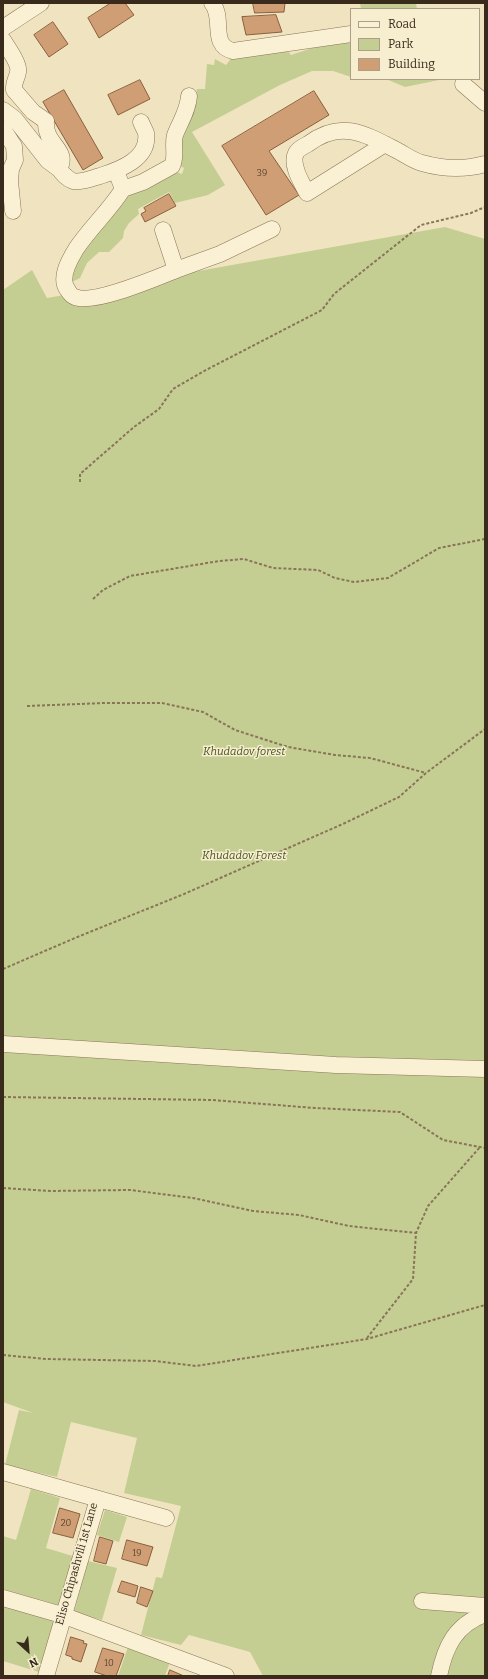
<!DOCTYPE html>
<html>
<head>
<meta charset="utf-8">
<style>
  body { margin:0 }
  #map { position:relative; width:488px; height:1679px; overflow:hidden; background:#f0e4c0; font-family:Bitter,serif }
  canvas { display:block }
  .frame { position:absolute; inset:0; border:4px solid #382b1c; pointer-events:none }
  .legend { position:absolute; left:350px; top:8px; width:130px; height:72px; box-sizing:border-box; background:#f7edcf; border:1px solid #ab9f87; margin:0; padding:5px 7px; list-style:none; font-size:12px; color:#382b1c }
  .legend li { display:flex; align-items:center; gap:8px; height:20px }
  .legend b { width:20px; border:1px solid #ab9f87 }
  .north { position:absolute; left:8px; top:1631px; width:40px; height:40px; -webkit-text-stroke:3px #f7edcf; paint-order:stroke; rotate:154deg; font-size:11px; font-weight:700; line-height:16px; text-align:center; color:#382b1c }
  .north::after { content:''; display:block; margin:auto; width:14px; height:18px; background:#382b1c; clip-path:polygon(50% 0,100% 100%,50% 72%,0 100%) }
</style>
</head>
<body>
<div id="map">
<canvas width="488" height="1679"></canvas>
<div class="frame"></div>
<ul class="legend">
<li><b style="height:5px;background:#faf0d3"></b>Road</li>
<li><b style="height:11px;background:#c4ce93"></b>Park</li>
<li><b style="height:11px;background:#d09e74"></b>Building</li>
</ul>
<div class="north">N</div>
</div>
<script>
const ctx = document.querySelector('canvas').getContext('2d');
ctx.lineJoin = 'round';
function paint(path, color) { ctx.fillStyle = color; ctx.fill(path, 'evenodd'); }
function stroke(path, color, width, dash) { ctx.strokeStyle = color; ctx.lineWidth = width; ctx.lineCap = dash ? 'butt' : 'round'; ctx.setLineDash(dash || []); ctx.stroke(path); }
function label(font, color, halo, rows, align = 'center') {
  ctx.font = font + ' Bitter,serif'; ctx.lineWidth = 3; ctx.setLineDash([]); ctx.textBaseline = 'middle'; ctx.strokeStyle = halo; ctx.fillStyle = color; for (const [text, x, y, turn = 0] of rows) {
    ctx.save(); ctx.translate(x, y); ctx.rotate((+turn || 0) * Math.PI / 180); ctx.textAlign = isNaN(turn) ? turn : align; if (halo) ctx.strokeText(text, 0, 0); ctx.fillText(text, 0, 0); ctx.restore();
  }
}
const green = new Path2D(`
  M360 3H416L417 9H361Z
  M337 40H351V77L333 71H312L280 85 192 132 225 185 208 195 175 203 169 192 138 209 139 214 129 223 124 231 123 238 109 252H99L87 263 80 278 72 282 71 274 75 261 125 195 176 172 182 174 184 168 178 165 177 141 192 113 197 89H205L207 64 214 65 215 59 226 65 232 57 286 49 291 55Z
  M386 79H444L405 87Z
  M445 227 485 239V1676H263L250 1652 189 1635 181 1645 141 1635 156 1577 162 1578 181 1506 124 1493 137 1438 71 1422 57 1477 5 1465 19 1410 33 1413 3 1402V290L32 270 47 298Z
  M31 1489 60 1498 46 1548 76 1557 62 1606 3 1589V1536L16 1540Z
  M105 1510 127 1517 119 1542 97 1535Z
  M88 1561 117 1568 102 1620 74 1612Z
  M3 1604 58 1619 39 1672 3 1661Z
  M129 1644 171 1659 165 1676H118Z`);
const building = new Path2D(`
  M111 3H125L134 15 99 38 88 18Z
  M253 3H285L284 12 255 13Z
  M276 15 282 32 246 35 242 17Z
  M53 22 68 44 49 57 34 35Z
  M140 80 150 99 118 115 108 95Z
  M64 90 103 158 83 170 43 102Z
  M314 91 329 115 269 151 299 195 266 215 222 146Z
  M169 194 176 206 145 222 141 214 146 211 144 208Z
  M60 1508 80 1514 73 1538 53 1533Z
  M100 1537 113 1541 106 1564 94 1561Z
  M127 1540 153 1547 147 1566 122 1559Z
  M122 1581 138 1586 135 1597 118 1592Z
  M141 1587 153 1591 147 1607 137 1603Z
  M71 1637 84 1641 83 1643 87 1644 81 1662 72 1659V1657L66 1655Z
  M103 1648 124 1654 116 1676H107L95 1672Z
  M170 1670 184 1676H168Z`);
const path = new Path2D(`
  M80 482V474L134 427 159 409 173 389 206 370 322 310 334 294 421 225 471 213 485 207
  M93 599 103 590 130 576 219 561 244 559 273 568 318 570 335 578 354 582 388 578 439 548 485 539
  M27 706 105 703H162L203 712 235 730 288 747 335 755 370 758 426 773
  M3 969 75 938 184 894 345 823 399 797 426 773 485 729
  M3 1097 212 1100 315 1108 400 1112 443 1140 485 1148
  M3 1188 50 1191 130 1190 193 1198 253 1211 299 1215 349 1226 416 1233
  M367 1338 413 1279 416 1233 428 1206 480 1147
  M3 1355 46 1359 155 1361 196 1366 367 1339 485 1305`);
const minor = new Path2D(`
  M212 3C225 18 209 45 233 51L351 34
  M3 28 41 3
  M3 40C7 47 20 64 18 72 17 79 13 82 14 90L33 112 46 121C44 145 70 149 59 169 63 174 67 179 73 181 82 183 92 178 100 176 119 170 150 159 146 133 145 130 142 125 141 122
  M463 84 485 103
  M3 110 15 119 48 161 59 169
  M3 129 14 146 15 160 11 169 10 181 13 211
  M385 144 307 193C302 183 290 165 296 153 298 149 304 146 308 144 342 118 367 135 400 152 407 156 414 161 422 163 443 169 464 170 485 164
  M116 171 123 189C109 211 90 228 76 249 70 259 59 277 67 289 69 292 71 296 75 297 93 305 156 278 176 270L163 230
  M123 189 143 182 172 166C177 156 172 145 175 135 180 122 188 111 189 96
  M176 270 220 254 272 229
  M3 1044 336 1065 485 1069
  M3 1472 166 1518
  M3 1598 62 1615 226 1676
  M422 1601 485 1606
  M46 1676 98 1499
  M439 1676C445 1647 455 1625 485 1614`);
const numberNames = [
  ["39",262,173],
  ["20",66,1523],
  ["19",137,1553],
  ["10",109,1663]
];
const parkNames = [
  ["Khudadov forest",244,752],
  ["Khudadov Forest",244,856]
];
const streetNames = [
  ["Eliso Chipashvili 1st Lane",77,1564,-74]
];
paint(green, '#c4ce93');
paint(building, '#d09e74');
stroke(building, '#8a5e3c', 1);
stroke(minor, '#897457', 17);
stroke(path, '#897457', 2, [3, 2]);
stroke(minor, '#faf0d3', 16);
label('9px', '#5e4832', null, numberNames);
label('italic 11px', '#465622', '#f7edcf', parkNames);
label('11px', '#382b1c', '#f7edcf', streetNames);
</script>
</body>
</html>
